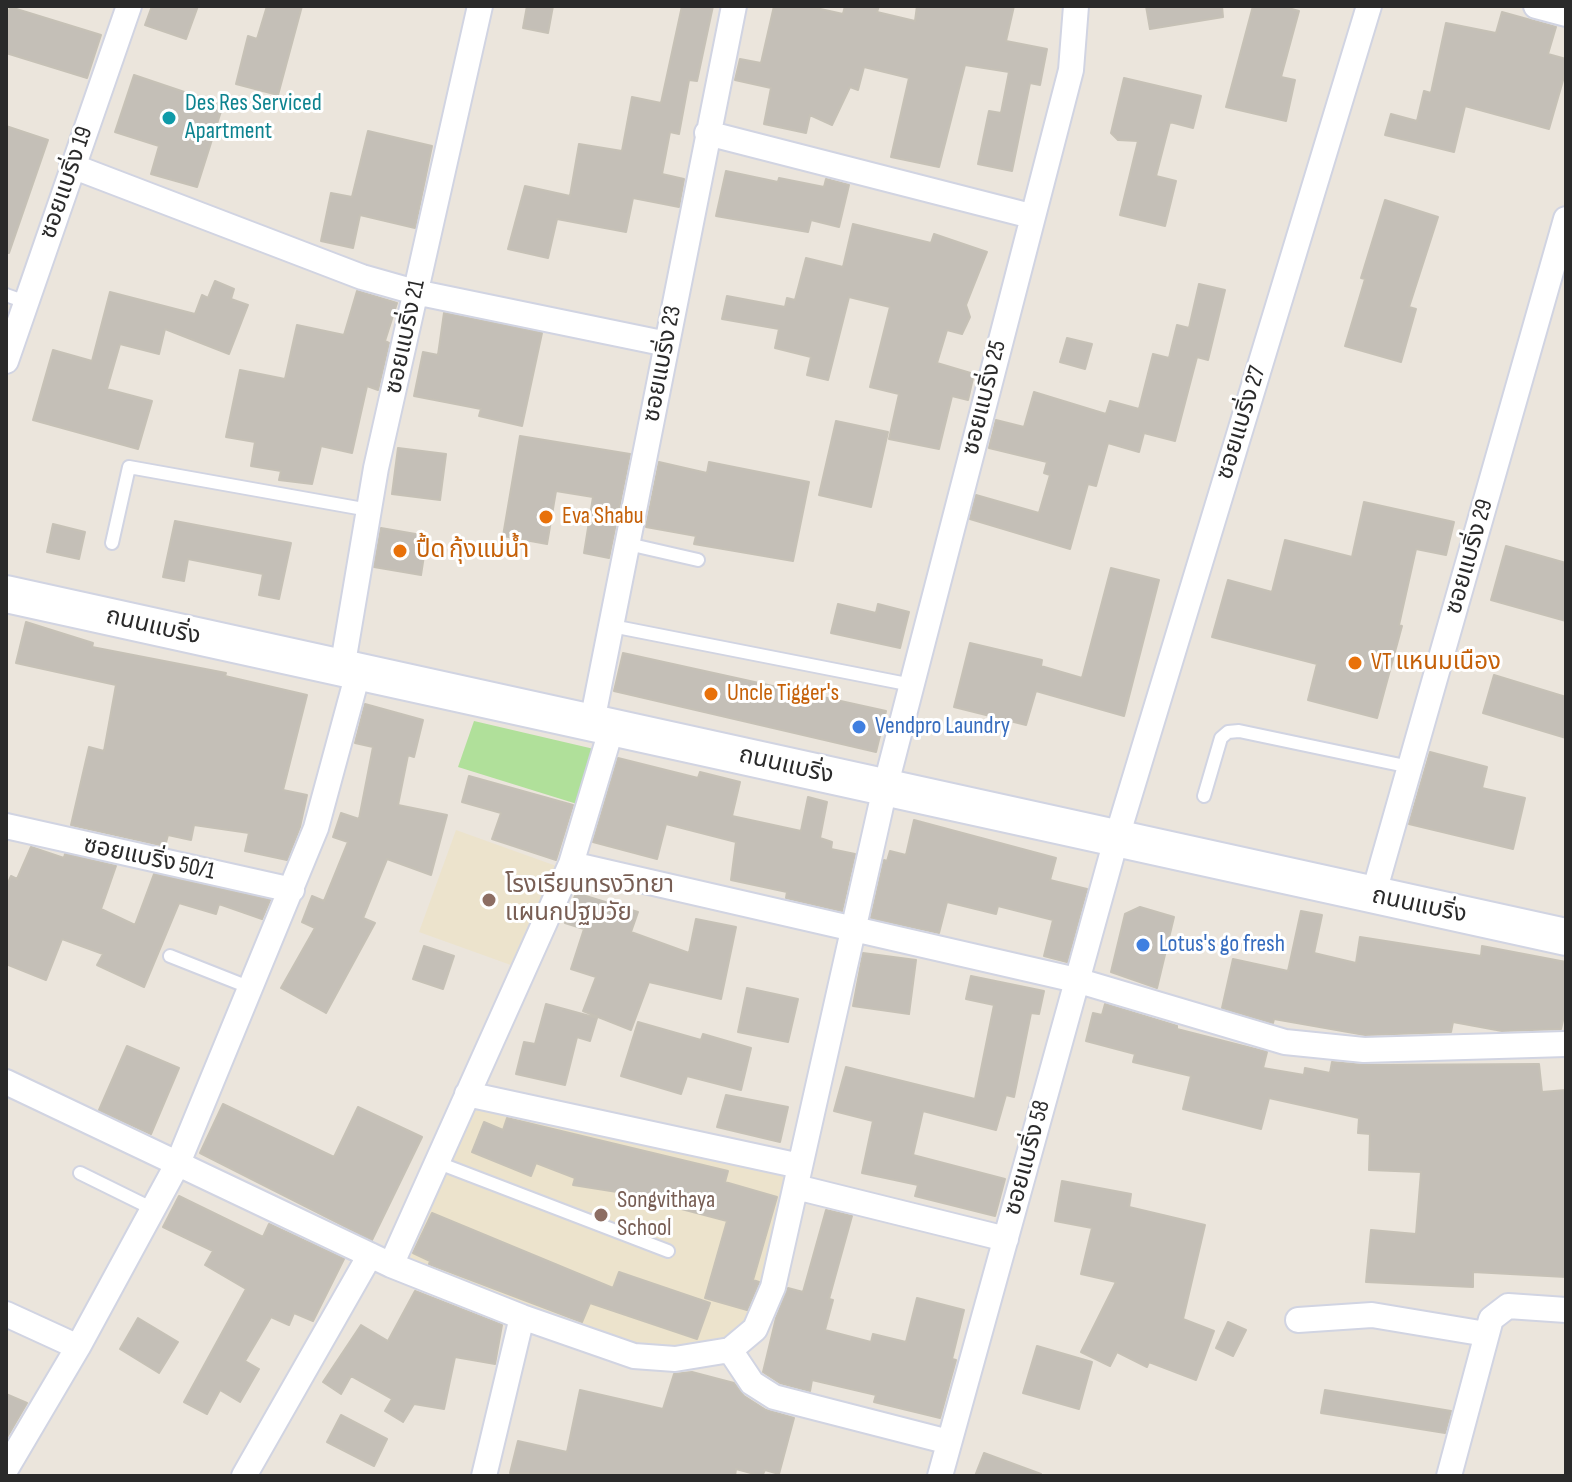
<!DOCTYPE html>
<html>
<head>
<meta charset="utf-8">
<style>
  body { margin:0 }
  #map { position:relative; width:1572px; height:1482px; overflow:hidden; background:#ebe5dc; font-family:"Sofia Sans Condensed",sans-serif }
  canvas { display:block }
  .frame { position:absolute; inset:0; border:8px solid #2a2a2a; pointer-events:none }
</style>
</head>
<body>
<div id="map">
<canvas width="1572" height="1482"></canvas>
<div class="frame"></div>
</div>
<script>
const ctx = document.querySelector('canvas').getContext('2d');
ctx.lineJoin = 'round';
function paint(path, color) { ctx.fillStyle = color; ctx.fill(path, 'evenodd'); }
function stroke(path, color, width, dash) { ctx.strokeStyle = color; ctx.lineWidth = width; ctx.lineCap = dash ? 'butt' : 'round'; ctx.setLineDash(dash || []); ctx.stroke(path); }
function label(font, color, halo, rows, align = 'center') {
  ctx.font = font + ' "Sofia Sans Condensed","Noto Sans Thai",sans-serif'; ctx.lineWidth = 6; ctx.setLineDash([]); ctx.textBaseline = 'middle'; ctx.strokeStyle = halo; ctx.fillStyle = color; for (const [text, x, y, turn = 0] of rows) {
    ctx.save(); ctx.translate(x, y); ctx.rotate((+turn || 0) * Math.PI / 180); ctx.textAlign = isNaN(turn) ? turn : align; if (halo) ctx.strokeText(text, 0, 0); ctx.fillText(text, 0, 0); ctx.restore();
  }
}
const education = new Path2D(`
  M456 830 559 867 522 969 419 932Z
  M474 1100 792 1171 754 1310 739 1332 713 1345 687 1351 617 1342 402 1259Z`);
const green = new Path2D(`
  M474 721 594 749 577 804 458 767Z`);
const building = new Path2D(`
  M152 6H198L186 39 145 25Z
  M267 6H302L278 95 236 84 248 36 257 39Z
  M527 6H553L548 33 523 28Z
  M682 6H713L697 81 689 80 679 134 670 132 662 174 684 179 679 207 633 198 626 232 557 219 548 258 508 249 525 186 570 196 579 144 622 151 632 97 661 103Z
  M774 6H807L843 14 845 6H879L877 12 915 21 917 6H1014L1006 41 1047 49 1040 85 1030 83 1012 171 978 164 989 111 1001 113 1009 72 965 65 939 167 891 157 909 78 864 67 858 90 850 87 832 125 810 115 806 133 764 124 771 88 735 80 740 59 761 63Z
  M1146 6H1222L1223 17 1150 29Z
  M1253 6H1281L1299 11 1281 77 1295 80 1286 121 1226 107Z
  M10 7 101 35 87 78 6 53V20Z
  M1502 12 1556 27 1548 54 1566 59V70L1549 129 1465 106 1454 152 1385 135 1391 114 1417 121 1424 91 1431 93 1446 23 1496 33Z
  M134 75 223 105 197 187 151 174 159 146 115 132Z
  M1124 78 1201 96 1193 128 1170 122 1156 176 1176 181 1165 226 1120 215 1138 141 1118 140 1111 133Z
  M6 126 48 140 9 253H6Z
  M368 131 432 146 415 228 360 215 353 248 321 241 331 193 352 197Z
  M726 171 778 182 779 178 824 187 826 179 849 185 839 227 811 220 808 232 716 216Z
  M1385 200 1438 217 1409 307 1416 309 1401 362 1345 346 1365 279 1361 278Z
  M853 224 931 243 934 234 987 252 966 305 970 317 962 334 947 330 937 363 974 374 968 400 952 396 939 449 889 439 899 394 870 387 890 307 849 297 828 380 807 375 811 357 775 348 779 329 722 319 727 296 785 307 787 298 795 300 806 258 843 267Z
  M215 281 234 289 231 299 248 305 229 354 165 329 159 354 120 344 107 389 152 401 138 449 33 420 53 350 92 361 110 292 195 314 202 295 208 298Z
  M1199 284 1225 290 1208 360 1197 357 1175 441 1144 433 1139 452 1108 443 1096 486 1088 484 1070 549 970 519 976 495 1039 513 1050 475 1044 473 1047 462 989 448 996 420 1024 427 1034 392 1106 414 1110 401 1139 409 1153 354 1169 358 1177 325 1189 328Z
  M357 291 397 303 385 341 389 343 378 390 367 386 352 453 321 446 312 484 279 480 281 471 251 466 255 442 226 437 240 370 285 379 297 325 344 335Z
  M444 313 542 333 522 426 479 416 481 409 414 396 423 352 438 355Z
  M1067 338 1092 344 1085 369 1060 362Z
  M836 421 888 432 871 507 819 495Z
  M520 436 630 454 609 558 584 553 593 497 556 491 547 544 503 536Z
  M398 448 446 454 440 500 392 494Z
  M659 462 707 473 709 462 809 482 793 561 694 544 696 536 646 527Z
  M1364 502 1454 522 1446 555 1416 549 1399 625 1402 626 1377 718 1308 700 1317 664 1212 637 1228 580 1272 592 1285 540 1352 557Z
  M175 521 291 543 279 599 259 595 263 574 188 559 184 581 163 577Z
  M53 524 85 532 79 559 47 552Z
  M381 528 427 536 421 575 374 567Z
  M1506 546 1566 563V621L1491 600Z
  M1111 568 1159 580 1124 716 1036 691 1026 725 954 707 970 643 1042 660 1041 666 1082 678Z
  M838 604 876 613 878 604 909 612 900 648 831 633Z
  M26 622 93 643 92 647 226 673 225 676 307 695 283 790 307 795 300 827 287 860 245 851 249 833 194 825 191 840 168 835 165 846 71 825 89 747 104 751 116 685 16 663Z
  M623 653 886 711 876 752 614 691Z
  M1494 675 1566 697V738L1483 713Z
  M365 704 423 720 414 757 408 755 398 805 447 815 431 875 387 859 363 918 375 923 326 1013 281 988 315 928 302 922 312 896 324 901 348 842 333 837 341 813 359 819 373 747 355 743Z
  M1430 752 1487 767 1482 788 1525 798 1513 849 1409 824Z
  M618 758 698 778 700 772 740 782 732 816 801 831 808 797 827 802 820 838 832 842 831 849 855 854 842 911 786 898 787 892 731 880 736 842 666 824 657 859 593 842Z
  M469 776 573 805 556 860 492 839 501 813 462 802Z
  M914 820 1056 858 1050 880 1087 889 1067 962 1044 956 1053 920 998 906 996 914 947 902 939 933 871 918 884 860 887 861 890 851 906 855Z
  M31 847 64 858 65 854 116 866 101 909 135 925 154 874 270 900 262 919 219 904 216 914 179 903 144 987 97 965 103 954 62 939 46 980 6 964V888L11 876 17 879Z
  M576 893 638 912 631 932 689 953 696 919 736 927 721 999 649 982 631 1030 583 1011 596 977 571 969 584 929 565 923Z
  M1140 907 1174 917 1157 988 1111 972 1125 914Z
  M1301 911 1322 915 1314 953 1356 963 1360 937 1481 956 1482 946 1566 962V1008L1561 1029 1502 1031 1453 1022 1451 1032 1365 1035 1274 1019 1273 1023 1222 1008 1233 959 1288 971Z
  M424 946 454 956 443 989 413 979Z
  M863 953 916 960 909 1014 853 1006Z
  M971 976 1044 991 1039 1014 1031 1013 1014 1097 1006 1095 996 1130 923 1111 913 1155 1005 1179 995 1216 915 1196 918 1185 862 1173 873 1121 834 1111 846 1067 975 1099 994 1005 966 999Z
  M747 988 798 999 788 1042 738 1032Z
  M546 1004 597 1018 590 1041 577 1037 565 1085 516 1074 524 1042 535 1044Z
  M1105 1004 1177 1026V1029L1267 1052 1263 1068 1304 1075 1305 1068 1330 1073 1332 1062 1364 1065 1539 1064 1542 1092 1566 1090V1277L1473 1272V1287L1366 1282 1371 1230 1416 1234 1421 1172 1369 1170 1370 1134 1358 1133 1359 1118 1269 1098 1261 1129 1183 1109 1191 1076 1133 1062 1135 1054 1086 1041 1093 1013 1102 1015Z
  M638 1022 701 1040 703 1034 751 1048 741 1090 687 1076 681 1094 621 1076Z
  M127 1046 179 1068 151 1134 99 1110Z
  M726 1095 788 1107 780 1142 717 1127Z
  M223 1104 334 1157 358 1107 422 1137 372 1240 200 1153Z
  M507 1118 728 1171 725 1182 777 1197 753 1280 759 1282 747 1310 705 1298 727 1221 617 1192 573 1185 575 1178 536 1163 531 1176 472 1152 484 1122 503 1130Z
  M1062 1181 1131 1194 1129 1207 1205 1225 1183 1319 1214 1331 1196 1380 1149 1362 1147 1367 1117 1352 1110 1366 1081 1352 1116 1282 1081 1274 1092 1228 1055 1221Z
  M179 1196 263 1237 269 1224 344 1259 313 1321 294 1313 289 1325 271 1317 245 1361 259 1369 240 1402 220 1390 207 1414 184 1402 246 1289 205 1265 213 1251 163 1227Z
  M826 1210 852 1216 829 1299 833 1300 825 1330 871 1342 873 1334 906 1342 917 1298 964 1310 952 1359 956 1360 940 1418 874 1402 876 1395 812 1380 810 1391 780 1383 763 1372 776 1318 788 1288 803 1292Z
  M432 1213 613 1288 619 1272 710 1303 697 1339 590 1303 582 1322 429 1264 430 1261 413 1253Z
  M415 1291 502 1325 495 1364 455 1357 444 1409 414 1404 403 1422 385 1411 392 1399 351 1376 341 1394 323 1382 361 1325 388 1341Z
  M138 1318 178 1342 159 1373 120 1349Z
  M1228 1322 1246 1330 1233 1356 1216 1348Z
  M1037 1346 1092 1362 1079 1409 1023 1393Z
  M692 1372 734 1383 744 1396 766 1410 794 1418 779 1474 765 1470 762 1476 736 1469 735 1476 510 1473 518 1441 567 1452 580 1390 663 1409 674 1374Z
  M1325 1390 1451 1411 1445 1433 1321 1413Z
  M6 1394 27 1403 6 1439Z
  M341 1415 387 1439 374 1466 327 1442Z
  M984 1453 1041 1474V1476H975Z`);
const service = new Path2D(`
  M6 295 26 302
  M112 543 129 467 369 510
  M628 544 698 560
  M612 626 912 685
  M1204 796 1221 738 1228 732 1239 731 1410 767
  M170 956 251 988
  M436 1162 668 1251
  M80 1173 153 1209`);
const minor = new Path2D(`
  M1536 6 1566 14
  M707 133 1031 216
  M72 166 362 277 415 292 667 344
  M6 361 129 6
  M342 669 376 468 480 6
  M592 722 734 6
  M6 826 292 890
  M571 864 1076 980 1285 1042 1364 1050 1566 1044
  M1373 896 1566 219
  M6 1082 391 1265 522 1317 634 1356 675 1359 730 1350 752 1383 774 1397 949 1442
  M467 1094 800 1166
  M796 1187 1006 1239
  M391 1265 571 864 612 727
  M6 1314 78 1347
  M1298 1320 1372 1315 1486 1334
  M730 1350 755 1329 773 1287 885 788 1071 70 1076 6
  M6 1469 78 1347 178 1163 316 828 358 673
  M244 1476 370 1255
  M484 1476 522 1317
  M940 1476 1116 840 1369 6
  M1449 1476 1491 1319 1508 1306 1566 1310`);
const secondary = new Path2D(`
  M6 594 1566 937`);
const markers = [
  [169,118,8,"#0f9aa8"],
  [546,517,8,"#e8710a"],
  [400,551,8,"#e8710a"],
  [1355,663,8,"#e8710a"],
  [711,694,8,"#e8710a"],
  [859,727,8,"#3f7fe0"],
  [489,900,8,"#8d6e63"],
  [1143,945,8,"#3f7fe0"],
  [601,1215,8,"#8d6e63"]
];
const cultureNames = [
  ["Des Res Serviced",185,104],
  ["Apartment",185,132]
];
const streetNames = [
  ["ซอยแบริ่ง 19",67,183,-71],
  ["ซอยแบริ่ง 21",406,337,-78],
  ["ซอยแบริ่ง 23",663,364,-79],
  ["ซอยแบริ่ง 25",985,398,-76],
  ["ซอยแบริ่ง 27",1242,423,-73],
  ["ซอยแบริ่ง 29",1470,557,-74],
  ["ถนนแบริ่ง",153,627,13],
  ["ถนนแบริ่ง",786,766,13],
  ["ซอยแบริ่ง 50/1",149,859,12],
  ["ถนนแบริ่ง",1419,906,12],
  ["ซอยแบริ่ง 58",1028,1158,-75]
];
const foodNames = [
  ["Eva Shabu",562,517],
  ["ปื้ด กุ้งแม่น้ำ",416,551],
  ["VT แหนมเนือง",1371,663],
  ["Uncle Tigger's",727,694]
];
const shopNames = [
  ["Vendpro Laundry",875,727],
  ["Lotus's go fresh",1159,945]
];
const educationNames = [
  ["โรงเรียนทรงวิทยา",505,886],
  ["แผนกปฐมวัย",505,914],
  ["Songvithaya",617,1201],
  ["School",617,1229]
];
paint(education, '#ece3cc');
paint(green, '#b0e09a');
paint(building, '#c4bfb7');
stroke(building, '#c6c1b6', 2);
stroke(service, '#d1d4e2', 16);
stroke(minor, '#d1d4e2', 28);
stroke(secondary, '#d1d4e2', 40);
stroke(service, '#fff', 12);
stroke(minor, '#fff', 24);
stroke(secondary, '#fff', 36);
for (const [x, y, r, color] of markers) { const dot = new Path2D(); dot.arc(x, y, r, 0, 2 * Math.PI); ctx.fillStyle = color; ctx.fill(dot); stroke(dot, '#fff', 3); }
label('24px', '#0d838f', '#fff', cultureNames, 'left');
label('24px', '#2a2a2a', '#fff', streetNames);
label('24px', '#c56008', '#fff', foodNames, 'left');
label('24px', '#366cbe', '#fff', shopNames, 'left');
label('24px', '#785e54', '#fff', educationNames, 'left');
</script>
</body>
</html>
